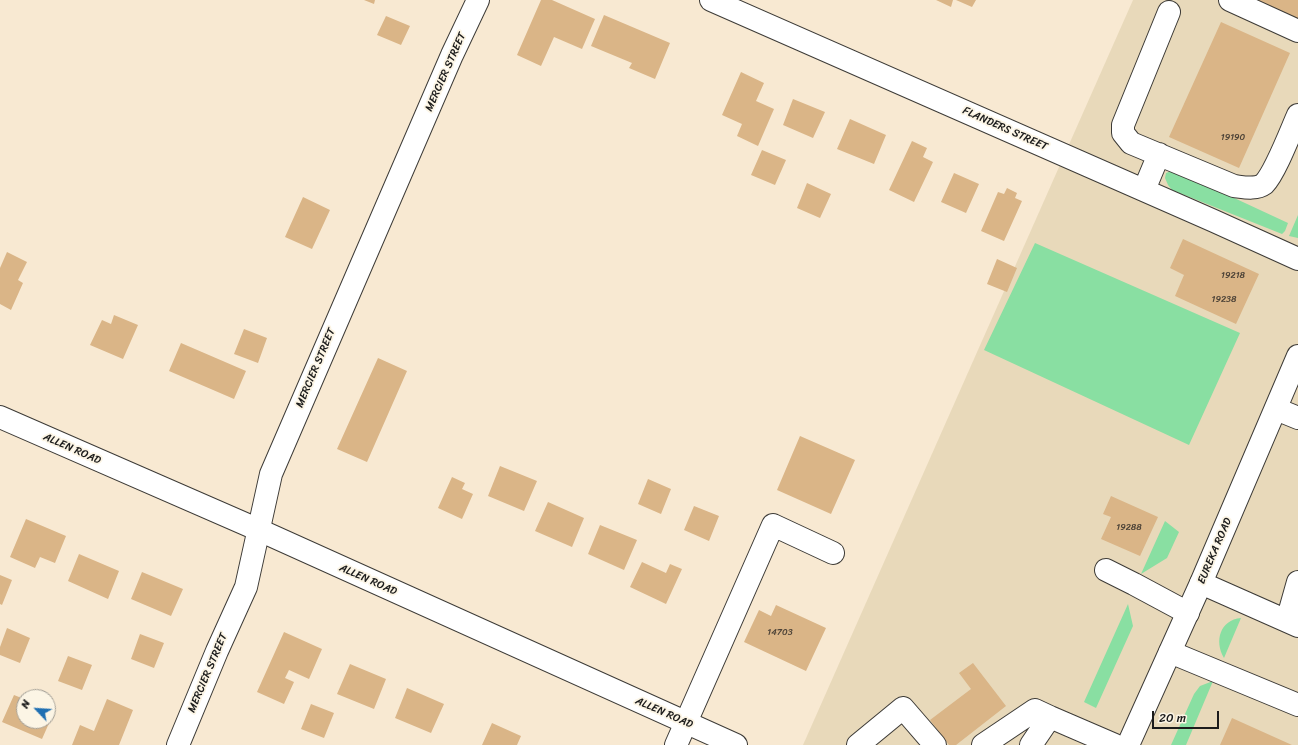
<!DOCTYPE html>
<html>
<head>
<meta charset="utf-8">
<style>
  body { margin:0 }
  #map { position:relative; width:1298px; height:745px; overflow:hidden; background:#f8e9d2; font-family:Sriracha,sans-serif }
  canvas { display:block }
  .north { position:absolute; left:16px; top:689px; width:40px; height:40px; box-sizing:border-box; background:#fcf5e5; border:1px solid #a29e95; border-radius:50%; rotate:295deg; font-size:11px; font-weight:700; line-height:16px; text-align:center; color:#1c1c1c }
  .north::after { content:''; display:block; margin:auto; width:14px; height:18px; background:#1f6fb2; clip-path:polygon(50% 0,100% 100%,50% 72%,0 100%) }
  .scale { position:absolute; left:1152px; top:711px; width:67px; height:18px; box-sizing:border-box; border:2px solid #1c1c1c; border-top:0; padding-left:5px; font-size:12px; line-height:14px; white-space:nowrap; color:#1c1c1c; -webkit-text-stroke:3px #fcf5e5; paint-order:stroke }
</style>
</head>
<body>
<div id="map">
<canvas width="1298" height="745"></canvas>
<div class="north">N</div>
<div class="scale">20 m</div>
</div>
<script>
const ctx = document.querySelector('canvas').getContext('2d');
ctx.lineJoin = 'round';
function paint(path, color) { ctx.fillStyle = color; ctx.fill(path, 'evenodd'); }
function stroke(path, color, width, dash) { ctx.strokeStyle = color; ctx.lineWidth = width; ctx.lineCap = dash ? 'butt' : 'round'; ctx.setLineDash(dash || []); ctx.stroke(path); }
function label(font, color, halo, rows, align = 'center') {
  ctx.font = font + ' Sriracha,sans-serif'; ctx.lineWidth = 3.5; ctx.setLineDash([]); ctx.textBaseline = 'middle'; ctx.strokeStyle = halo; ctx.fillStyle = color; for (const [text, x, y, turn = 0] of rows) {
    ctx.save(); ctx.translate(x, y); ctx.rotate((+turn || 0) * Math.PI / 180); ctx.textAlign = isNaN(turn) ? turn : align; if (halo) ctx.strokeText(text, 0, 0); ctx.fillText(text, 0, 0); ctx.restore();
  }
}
const built = new Path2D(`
  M1133 0H1298V745H803Z`);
const green = new Path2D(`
  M1174 170 1288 223 1285 231 1282 234 1172 190 1168 185 1165 178 1166 173Z
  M1298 215V238L1289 236Z
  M1035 243 1240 333 1189 445 984 350Z
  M1165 521 1179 532 1167 558 1141 574Z
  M1128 604 1133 626 1096 708 1084 702Z
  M1241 618 1224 658C1214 641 1220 620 1241 618Z
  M1213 681 1186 745H1171L1194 694 1200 686Z`);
const building = new Path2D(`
  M364 0H375L374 4Z
  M541 0H552L595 19 582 49 554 37 541 66 517 55Z
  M936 0H953L951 7Z
  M956 0H976L972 7Z
  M1256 0H1298V19Z
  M604 15 670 43 655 79 629 68 632 63 591 46Z
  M386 16 410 26 401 45 377 35Z
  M1221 22 1290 53 1239 168 1169 137Z
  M741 72 764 83 756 101 774 109 758 146 737 136 742 124 722 115Z
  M793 99 825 112 813 138 783 125Z
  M850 119 886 135 874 164 837 149Z
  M912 141 927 148 923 157 933 162 914 202 889 190Z
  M762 150 786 160 775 185 751 175Z
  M954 173 979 184 966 213 941 202Z
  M807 183 831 194 820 218 797 208Z
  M1007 188 1017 193 1015 198 1022 201 1004 241 981 231 998 192 1004 194Z
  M303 197 330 210 312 249 285 237Z
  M1183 239 1259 274 1236 324 1175 296 1184 275 1170 268Z
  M7 252 27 262 18 280 23 283 11 310 0 304V268Z
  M997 259 1017 268 1007 292 987 284Z
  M114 315 138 325 123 359 90 345 102 320 111 324Z
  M244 329 267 338 258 363 234 354Z
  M181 343 246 371 234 399 169 371Z
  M378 358 407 371 367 462 337 449Z
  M800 436 855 460 831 514 777 490Z
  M500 466 537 481 524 511 488 496Z
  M452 477 465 483 462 489 473 494 462 519 438 508Z
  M648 479 671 489 661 514 638 504Z
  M1111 496 1158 517 1140 556 1101 539 1111 517 1103 514Z
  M548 502 584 518 572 547 535 531Z
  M694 506 719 516 709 541 684 530Z
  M26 519 66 536 55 563 40 557 35 568 10 557Z
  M600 525 637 540 624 570 588 554Z
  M79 554 119 571 108 599 68 581Z
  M642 562 666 573 670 564 682 569 666 604 630 587Z
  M142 572 183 589 171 616 131 599Z
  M0 575 12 580 2 605 0 604Z
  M776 605 826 628 806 671 744 642 759 610 771 616Z
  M7 628 30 638 20 663 0 655V647Z
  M284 632 322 649 309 679 289 670 285 678 294 682 284 704 257 692Z
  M140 634 164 643 154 668 131 659Z
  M68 656 92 665 82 690 58 681Z
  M973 663 1006 706 956 745H949L930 720 971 689 959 673Z
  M350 664 386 679 374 709 337 694Z
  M407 688 444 704 431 733 395 718Z
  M14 695 24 699V721H48V709L54 712 42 739 2 722Z
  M107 699 133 710 119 745H72L80 725 94 731Z
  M311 704 334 713 324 738 301 729Z
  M1232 718 1292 745H1220Z
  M492 723 521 736 517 745H482Z`);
const minor = new Path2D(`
  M711 0 1214 221 1298 259
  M1230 0 1298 31
  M1169 12 1123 125V133L1131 143 1234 186C1243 187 1256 190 1264 184 1275 173 1291 131 1298 115
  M1144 190 1159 154
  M1276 409 1298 418
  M1106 570 1134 584 1188 613
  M1201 583 1298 626
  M1287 621 1298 582
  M1170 652 1298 705
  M1050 717 1115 745
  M178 745 217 651 246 587 271 474 452 55 478 0
  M676 745 773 525 833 553
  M858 745 903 708 935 745
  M983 745 1035 710 1050 717 1031 745`);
const major = new Path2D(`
  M0 417 259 530 736 745
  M1128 745 1201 583 1298 356`);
const numberNames = [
  ["19190",1233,138],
  ["19218",1233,276],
  ["19238",1224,300],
  ["19288",1129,528],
  ["14703",780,633]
];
const streetNames = [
  ["MERCIER STREET",446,72,-66],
  ["FLANDERS STREET",1005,129,24],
  ["MERCIER STREET",316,368,-67],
  ["ALLEN ROAD",72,449,24],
  ["EUREKA ROAD",1215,551,-67],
  ["ALLEN ROAD",368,580,24],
  ["MERCIER STREET",208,673,-67],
  ["ALLEN ROAD",664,713,24]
];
paint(built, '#e8d9ba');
paint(green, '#89dfa2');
paint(building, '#dab587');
stroke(minor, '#3d3b37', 24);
stroke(major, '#3d3b37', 24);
stroke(minor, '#fff', 22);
stroke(major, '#fff', 22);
label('9px', '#4c4237', null, numberNames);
label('11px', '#1c1c1c', '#fcf5e5', streetNames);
</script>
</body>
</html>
